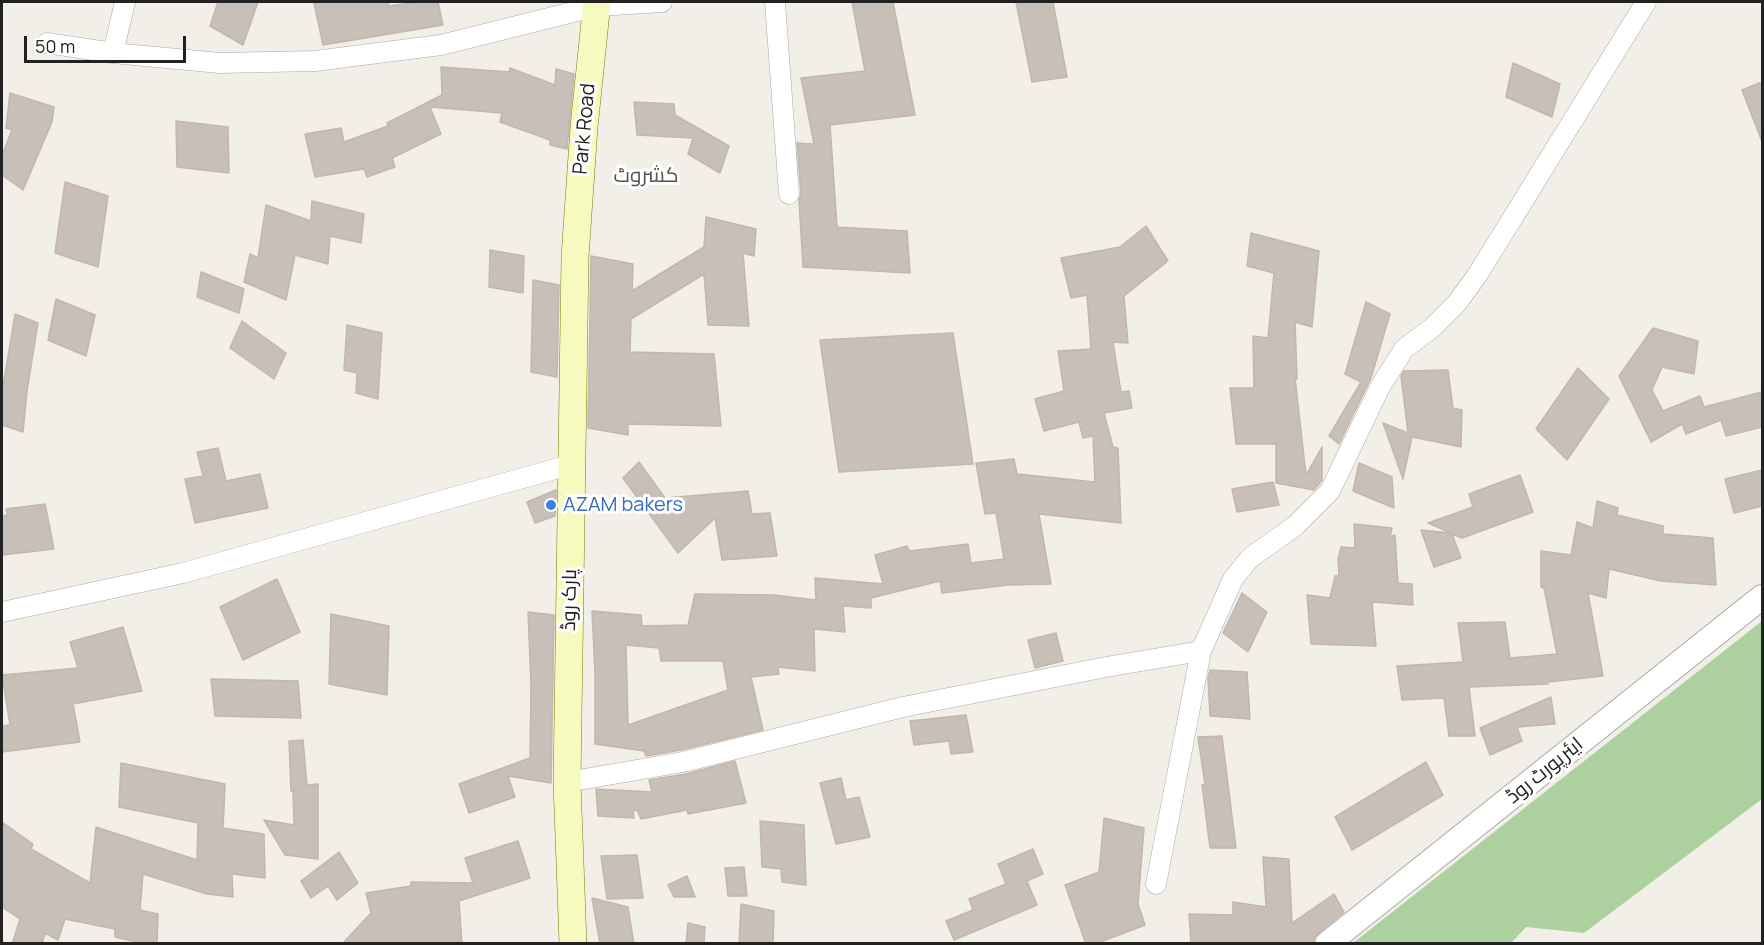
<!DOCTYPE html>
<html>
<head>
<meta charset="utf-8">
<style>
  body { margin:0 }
  #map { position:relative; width:1764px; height:945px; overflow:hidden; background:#f2efe9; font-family:Manrope,sans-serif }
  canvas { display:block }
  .frame { position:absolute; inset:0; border:3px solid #222; pointer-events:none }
  .scale { position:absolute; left:24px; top:36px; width:162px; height:27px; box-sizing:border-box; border:3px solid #222; border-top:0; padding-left:8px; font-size:18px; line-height:21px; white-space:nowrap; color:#222; -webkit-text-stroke:4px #fff; paint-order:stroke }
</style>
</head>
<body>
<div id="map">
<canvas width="1764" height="945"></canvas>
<div class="frame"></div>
<div class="scale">50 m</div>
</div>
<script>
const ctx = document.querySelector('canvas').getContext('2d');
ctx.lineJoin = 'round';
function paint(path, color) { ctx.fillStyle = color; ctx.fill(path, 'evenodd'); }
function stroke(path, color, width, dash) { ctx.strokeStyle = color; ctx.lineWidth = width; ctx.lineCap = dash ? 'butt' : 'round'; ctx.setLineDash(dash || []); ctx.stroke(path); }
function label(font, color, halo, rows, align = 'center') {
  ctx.font = font + ' Manrope,Cairo,sans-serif'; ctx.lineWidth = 6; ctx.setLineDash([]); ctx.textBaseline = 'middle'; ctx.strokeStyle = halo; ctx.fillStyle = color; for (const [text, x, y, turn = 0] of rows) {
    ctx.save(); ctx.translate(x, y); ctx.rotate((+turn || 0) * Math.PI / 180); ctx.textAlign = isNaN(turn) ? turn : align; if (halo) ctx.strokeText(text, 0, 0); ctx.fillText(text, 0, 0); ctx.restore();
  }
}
const forest = new Path2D(`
  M1762 621V799L1584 933 1526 927 1511 943H1353Z`);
const building = new Path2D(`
  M218 2H258L243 45 210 26Z
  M324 2H388L389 6 419 2H438L443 25 323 45 314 3Z
  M852 2H893L915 115 830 125 837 227 907 231 910 273 803 267 799 201 801 193 797 143 814 144 801 78 865 71Z
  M1016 2H1053L1067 77 1032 82Z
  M1513 63 1560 84 1552 117 1506 97Z
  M441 67 509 72 510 68 555 85 556 69 574 74 567 149 550 145V140L500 122 502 113 430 107 441 134 392 158 395 167 367 177 364 169 315 177 305 134 341 128 344 142 388 126 387 123 442 95Z
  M1762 82V139H1761L1742 90Z
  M10 93 54 107 52 122 23 190 2 175V155L12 130 6 128Z
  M634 102 674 104 675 115 729 146 720 173 688 154 693 138 637 135Z
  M176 121 228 127 229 173 177 167Z
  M65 182 108 196 98 267 55 253Z
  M312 201 364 214 361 243 330 236 328 264 295 255 286 300 244 282 250 254 258 258 266 205 311 221Z
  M706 217 756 229 754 256 743 253 749 326 708 325 704 274 631 319 630 352 714 354 721 426 628 424V435L588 428 591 256 633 264 632 291 704 247Z
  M1146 226 1168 261 1124 296 1128 343 1113 342 1121 392 1129 391 1132 408 1104 413 1113 447 1118 448 1121 523 1039 514 1051 584 1008 585 942 593 940 581 871 598V608L843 606 845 632 814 629 815 671 778 667 779 674 751 677 763 730 681 750 646 756 644 751 595 744V672L592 611 641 615 642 626 688 625 695 594 774 595 816 600 815 578 883 584 875 555 907 546 909 551 968 544 971 563 1004 559 996 513 985 514 976 463 1014 459 1017 474 1095 482 1093 436 1083 438 1079 422 1044 431 1035 399 1064 391 1058 351 1091 349 1087 295 1071 298 1061 258 1120 247ZM626 645 659 648 661 661H723L728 690 628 725Z
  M1251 233 1319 251 1312 327 1295 322 1297 379 1295 378 1306 475 1322 447V480L1314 490 1276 483V444H1236L1230 388H1254L1253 336 1268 338 1274 273 1247 266Z
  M490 250 524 256 523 293 489 287Z
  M201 272 244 289 239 313 197 297Z
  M533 280 559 285 557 377 531 372Z
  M56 299 95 315 86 356 48 340Z
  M1366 302 1390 314 1371 378 1339 444 1329 436 1361 382 1345 374Z
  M15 314 38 323 27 391 23 432 2 425V392Z
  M242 321 286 353 274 379 230 348Z
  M347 325 382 333 378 399 356 393 357 373 344 370Z
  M1653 328 1698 341 1694 374 1662 367 1652 390 1663 411 1700 396 1704 407 1762 392V427L1726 436 1721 420 1686 434 1682 424 1651 442 1619 376Z
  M953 333 973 464 839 472 820 340Z
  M1578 368 1609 399 1567 460 1536 429Z
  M1448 370 1453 408 1462 410 1461 447 1412 437 1403 479 1383 423 1408 433 1401 376 1404 371Z
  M218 448 226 481 260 474 268 508 195 523 185 479 203 476 197 452Z
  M639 462 665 498 748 491 752 514 770 513 777 556 722 560 715 518 678 553 623 478Z
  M1359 463 1392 477 1394 508 1353 491Z
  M1762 470V506L1734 513 1725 479Z
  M1520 475 1533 512 1462 538 1452 534 1461 558 1434 567 1421 530 1451 533 1428 523 1473 507 1469 494Z
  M1273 482 1279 505 1237 512 1232 489Z
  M556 490 555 516 535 523 527 502Z
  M1597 501 1618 508 1617 515 1663 526V534L1713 538 1716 585 1661 581 1609 569 1606 598 1588 593 1603 676 1548 682V684L1469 687 1475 736H1449L1444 698 1402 700 1397 666 1463 662 1458 623 1505 622 1510 658 1557 654 1544 588 1541 587V551L1571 555 1577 522 1593 528Z
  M45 504 54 549 2 555V516L8 515 6 509Z
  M1354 524 1392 528 1390 537 1395 535 1398 583 1412 584 1413 605 1372 602 1376 646 1311 644 1307 595 1330 598 1335 576H1339L1338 559 1341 547 1355 548Z
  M277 579 300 632 243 660 220 607Z
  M1242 593 1267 612 1248 652 1223 633Z
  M528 612 554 615 551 783 508 776 515 797 469 813 459 784 530 758 531 685Z
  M331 614 389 626 387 695 329 684Z
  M123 627 142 691 73 704 80 742 2 752V726L10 725 2 675 78 668 70 642Z
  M1056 633 1063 661 1035 668 1028 640Z
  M1210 670 1247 672 1250 719 1210 716 1208 678Z
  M211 679 298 681 301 718 215 716Z
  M1551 697 1555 724 1517 727 1522 741 1490 755 1480 728Z
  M966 715 973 752 951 754 949 741 914 745 910 721Z
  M1222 736 1236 848H1210L1202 785H1205L1198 737Z
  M303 740 307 785 318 784V859L285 855 264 820 294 825 293 791H291L289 741Z
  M735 761 746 803 688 814 687 810 641 819 637 810 633 811 634 818 598 816 596 789 652 792 649 780 686 774Z
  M1426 762 1443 795 1352 850 1335 817Z
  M121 763 225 784 223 828 264 834 265 878 232 874 233 897 207 894 143 874 140 910 158 914 157 944H146L115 937V929L65 919 58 940 45 933 42 944H12L20 919 2 907V822L33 844 31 849 90 883 96 827 197 860 198 823 119 807Z
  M841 778 846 800 859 797 870 837 836 844 820 783Z
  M1104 818 1144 828 1138 904 1145 925 1095 944H1086L1065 885 1099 872Z
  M760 821 804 825 806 885 782 882 781 869 762 867Z
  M518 841 530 878 459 901 462 944H342L371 913 366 893 411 886V882L473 883 465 858Z
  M1033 849 1043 874 1027 881 1037 905 954 940 946 921 973 910 969 899 1006 884 998 864Z
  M339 852 358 883 337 900 328 886 311 898 301 881Z
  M637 855 643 898 607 899 601 856Z
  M1263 857 1289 859 1292 923 1334 894 1344 912 1315 936 1313 944H1191L1189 914 1233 915V902L1266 907Z
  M744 867 747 896H728L725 868Z
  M687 876 695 897H674L668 885Z
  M592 898 628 907 634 944H600Z
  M741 904 774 911 773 944H739Z
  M688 923 705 927 704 944H686Z`);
const minor = new Path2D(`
  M775 2 789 194
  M47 43 113 53 220 63 315 61 441 45 597 6 662 2
  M113 53 125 2
  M2 612 183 573 573 464
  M567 782 683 762 903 707 1106 667 1201 651
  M1156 884 1201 651 1233 579 1250 558 1295 526 1330 491 1380 387 1404 349 1433 327 1457 303 1478 274 1646 2`);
const tertiary = new Path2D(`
  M1327 944 1762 597`);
const secondary = new Path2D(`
  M573 944 567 782 575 257 584 127 597 2`);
const markers = [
  [551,505,6,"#3f7fe0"]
];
const streetNames = [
  ["Park Road",585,129,-85],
  ["پارک روڈ",570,600,-89],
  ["ایئرپورٹ روڈ",1545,771,-39]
];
const shopNames = [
  ["AZAM bakers",563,505]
];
const neighbourhoodNames = [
  ["کشروٹ",646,176]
];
paint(forest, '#add19e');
paint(building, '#c7bfb8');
stroke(building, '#c4b6ab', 1.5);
stroke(minor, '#a9a9a9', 21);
stroke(tertiary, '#a9a9a9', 26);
stroke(secondary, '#707d05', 28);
stroke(minor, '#fff', 20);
stroke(tertiary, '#fff', 24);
stroke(secondary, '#f7fabf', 27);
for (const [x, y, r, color] of markers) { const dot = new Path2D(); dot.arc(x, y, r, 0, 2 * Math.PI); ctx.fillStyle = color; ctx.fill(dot); stroke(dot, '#fff', 2); }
label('20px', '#222', '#fff', streetNames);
label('20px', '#366cbe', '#fff', shopNames, 'left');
label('21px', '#555', '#fff', neighbourhoodNames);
</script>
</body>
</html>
